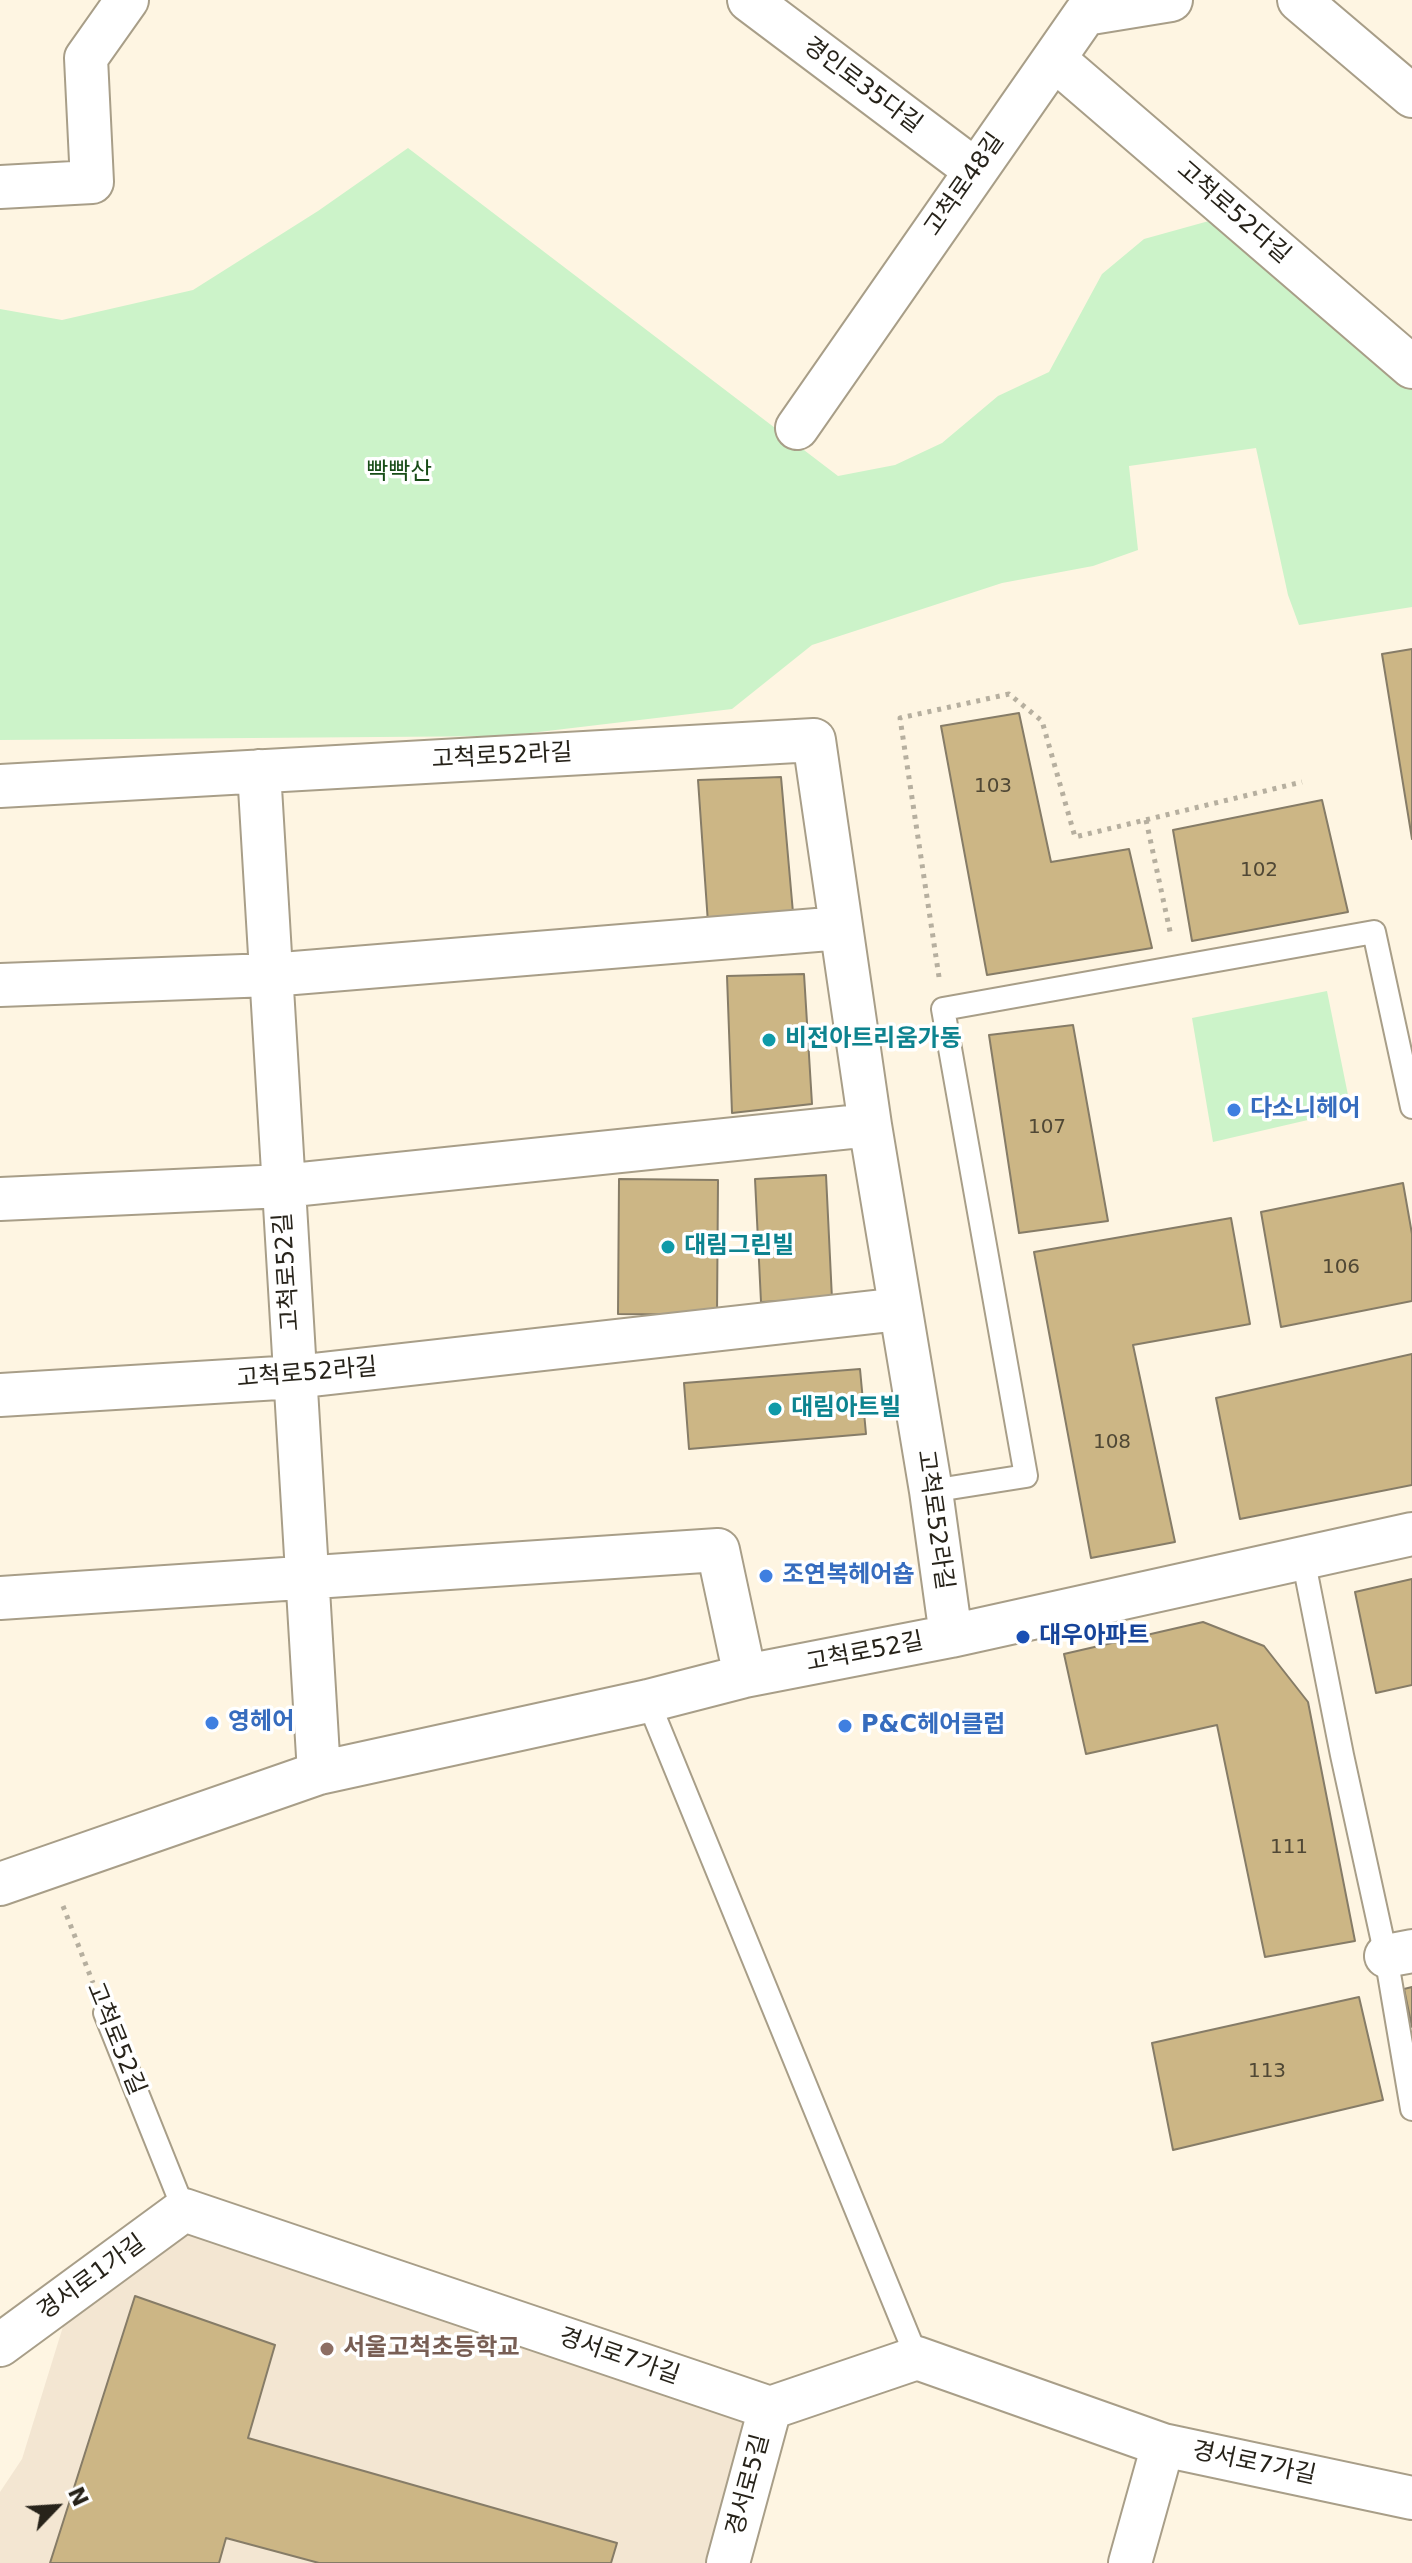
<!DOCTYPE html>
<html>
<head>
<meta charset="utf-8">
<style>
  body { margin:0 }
  #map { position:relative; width:1412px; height:2563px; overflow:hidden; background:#fef5e2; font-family:"DejaVu Sans",sans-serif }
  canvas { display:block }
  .north { position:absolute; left:16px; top:2467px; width:80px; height:80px; -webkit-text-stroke:6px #fff; paint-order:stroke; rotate:65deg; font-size:22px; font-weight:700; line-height:32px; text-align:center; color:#27231a }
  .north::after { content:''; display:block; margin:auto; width:28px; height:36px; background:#27231a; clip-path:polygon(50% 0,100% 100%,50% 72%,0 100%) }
</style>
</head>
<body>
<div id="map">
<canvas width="1412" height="2563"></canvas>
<div class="north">N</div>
</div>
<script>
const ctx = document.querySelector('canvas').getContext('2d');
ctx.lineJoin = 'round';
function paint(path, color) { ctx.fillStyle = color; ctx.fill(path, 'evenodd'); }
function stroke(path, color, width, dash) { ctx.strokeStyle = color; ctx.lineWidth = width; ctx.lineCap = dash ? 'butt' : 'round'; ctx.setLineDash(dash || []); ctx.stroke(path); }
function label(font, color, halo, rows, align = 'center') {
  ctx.font = font + ' "DejaVu Sans","Noto Sans KR",sans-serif'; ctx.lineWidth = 7; ctx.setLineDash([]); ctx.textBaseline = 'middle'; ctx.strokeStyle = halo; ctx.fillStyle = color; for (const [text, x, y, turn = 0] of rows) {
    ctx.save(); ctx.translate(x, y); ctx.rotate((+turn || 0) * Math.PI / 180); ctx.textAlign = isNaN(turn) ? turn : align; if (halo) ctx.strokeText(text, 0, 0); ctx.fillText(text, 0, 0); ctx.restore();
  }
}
const education = new Path2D(`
  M184 2210 770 2408 728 2563H0V2492L22 2459 74 2291Z`);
const green = new Path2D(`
  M408 148 838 476 895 465 942 443 998 396 1049 372 1102 274 1144 239 1234 214 1412 367V607L1299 625 1288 595 1256 448 1129 466 1138 550 1093 566 1002 583 812 645 732 709 505 736 0 740V309L62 320 193 290 318 211Z
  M1327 991 1351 1110 1213 1142 1192 1018Z`);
const building = new Path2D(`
  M1412 649V839L1382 654Z
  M1019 713 1051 862 1129 849 1152 948 987 975 941 726Z
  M781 777 794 924 708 923 698 780Z
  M1322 800 1348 912 1192 941 1173 830Z
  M804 974 812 1104 732 1113 727 976Z
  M1073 1025 1108 1221 1019 1233 989 1035Z
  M826 1175 832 1299 761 1302 755 1179Z
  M619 1179 718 1180 717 1315 618 1314Z
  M1403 1183 1412 1234V1301L1281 1327 1261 1212Z
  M1231 1218 1250 1324 1133 1345 1175 1542 1091 1558 1034 1252Z
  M1412 1354V1485L1240 1519 1216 1398Z
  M860 1369 866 1434 689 1449 684 1383Z
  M1412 1579V1685L1376 1693 1355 1592Z
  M1203 1622 1264 1646 1308 1702 1355 1941 1265 1957 1217 1725 1086 1754 1064 1654Z
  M1412 1987V2027L1404 1989Z
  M1359 1997 1383 2100 1173 2150 1152 2043Z
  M135 2296 275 2345 248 2438 617 2543 611 2563H319L226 2538 219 2563H50Z`);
const path = new Path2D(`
  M1146 820 1171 936
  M939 977 900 718 1009 694 1042 721 1075 837 1302 782
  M63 1906 93 1983`);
const service = new Path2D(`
  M931 1491 1026 1476 943 1009 1374 932 1412 1107
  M1303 1558 1342 1755 1386 1956 1412 2109
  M648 1701 917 2358
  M105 2013 184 2210`);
const minor = new Path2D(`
  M749 0 975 170
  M1299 0 1412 96
  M1054 59 1412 367
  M0 187 92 182 86 58 127 0
  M797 428 1085 14 1171 0
  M259 771 319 1773
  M0 786 814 740 870 1125 931 1491 951 1636
  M0 985 270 975 841 928
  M0 1199 283 1186 870 1125
  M0 1395 295 1377 900 1309
  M0 1598 718 1550 745 1676
  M0 1884 319 1773 648 1701 745 1676 951 1636 1412 1534
  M1386 1956 1412 1951
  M0 2345 184 2210 770 2408 917 2358 1163 2445 1412 2498
  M728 2563 770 2408
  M1130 2563 1163 2445`);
const markers = [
  [769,1040,8,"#0f9aa8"],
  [1234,1110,8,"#3f7fe0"],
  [668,1247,8,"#0f9aa8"],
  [775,1409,8,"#0f9aa8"],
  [766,1576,8,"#3f7fe0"],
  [1023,1637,8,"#1a4fb4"],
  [212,1723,8,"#3f7fe0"],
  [845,1726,8,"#3f7fe0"],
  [327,2349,8,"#8d6e63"]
];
const numberNames = [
  ["103",993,787],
  ["102",1259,871],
  ["107",1047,1128],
  ["106",1341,1268],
  ["108",1112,1443],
  ["111",1289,1848],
  ["113",1267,2072]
];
const streetNames = [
  ["경인로35다길",862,86,37],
  ["고척로48길",965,185,-55],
  ["고척로52다길",1233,213,41],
  ["고척로52라길",502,757,-3],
  ["고척로52길",288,1272,-94],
  ["고척로52라길",307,1374,-5],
  ["고척로52라길",934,1520,82],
  ["고척로52길",865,1653,-11],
  ["고척로52길",115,2039,68],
  ["경서로1가길",92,2278,-36],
  ["경서로7가길",619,2357,19],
  ["경서로7가길",1254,2464,12],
  ["경서로5길",749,2485,-75]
];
const parkNames = [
  ["빡빡산",399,473]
];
const cultureNames = [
  ["비전아트리움가동",785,1040],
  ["대림그린빌",684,1247],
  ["대림아트빌",791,1409]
];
const shopNames = [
  ["다소니헤어",1250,1110],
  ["조연복헤어숍",782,1576],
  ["영헤어",228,1723],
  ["P&C헤어클럽",861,1726]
];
const transitNames = [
  ["대우아파트",1039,1637]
];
const educationNames = [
  ["서울고척초등학교",343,2349]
];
paint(education, '#f3e6d2');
paint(green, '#ccf3c9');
paint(building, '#ccb685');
stroke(building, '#867c67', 2);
stroke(service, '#a89e88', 26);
stroke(minor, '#a89e88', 46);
stroke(path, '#b6af9f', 5, [4, 6]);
stroke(service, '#fff', 22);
stroke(minor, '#fff', 42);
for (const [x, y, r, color] of markers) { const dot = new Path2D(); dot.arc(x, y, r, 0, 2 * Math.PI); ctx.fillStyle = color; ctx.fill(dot); stroke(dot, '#fff', 3); }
label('20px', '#504835', null, numberNames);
label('24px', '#27231a', '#fff', streetNames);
label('24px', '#184d17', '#fff', parkNames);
label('bold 24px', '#0d838f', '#fff', cultureNames, 'left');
label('bold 24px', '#366cbe', '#fff', shopNames, 'left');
label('bold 24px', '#164399', '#fff', transitNames, 'left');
label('bold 24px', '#785e54', '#fff', educationNames, 'left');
</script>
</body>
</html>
